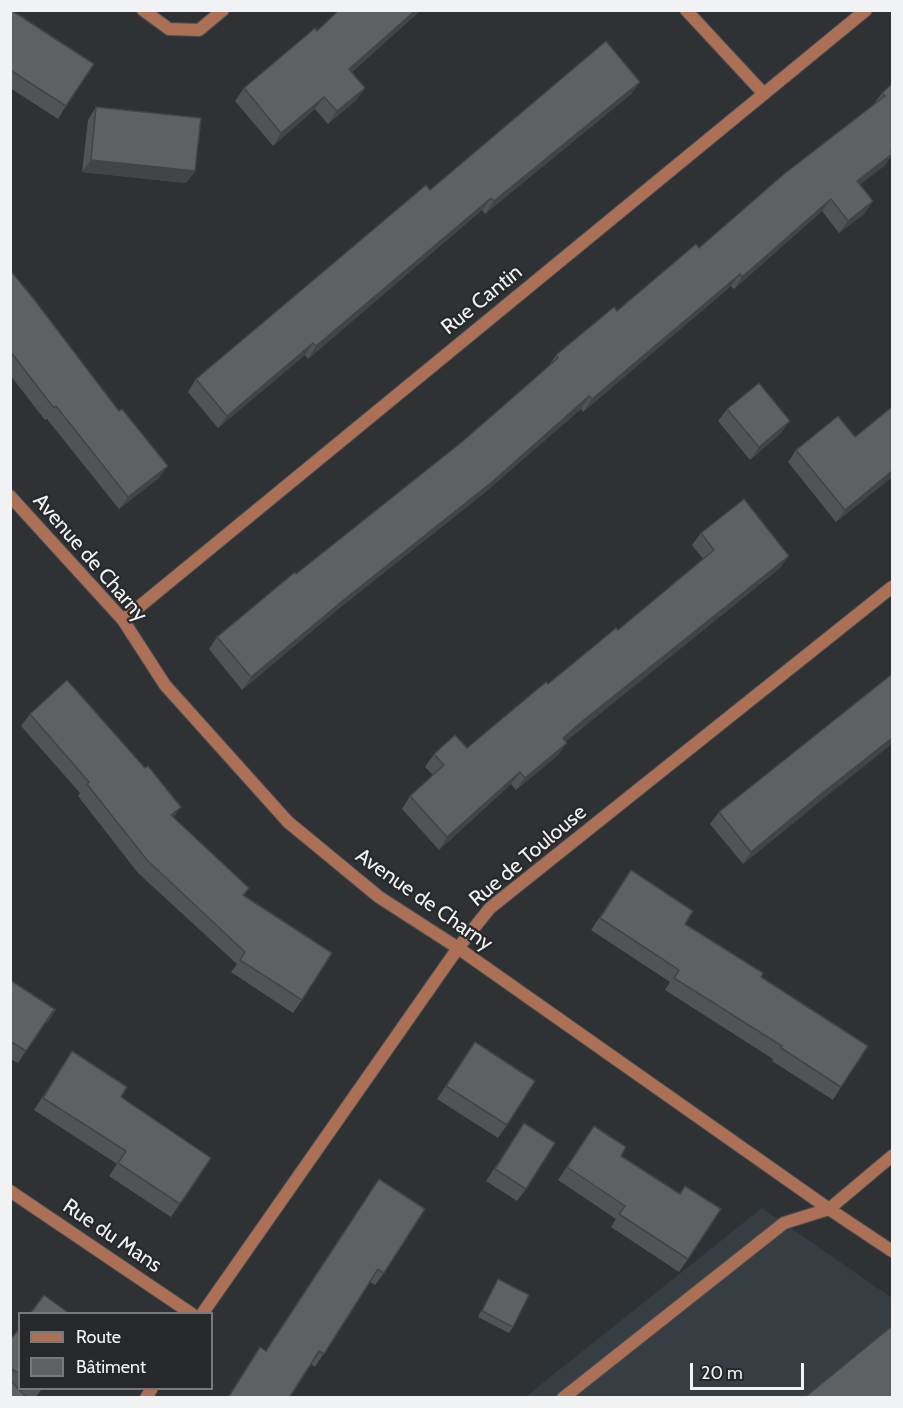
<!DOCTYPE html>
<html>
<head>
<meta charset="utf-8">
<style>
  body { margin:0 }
  #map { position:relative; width:903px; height:1408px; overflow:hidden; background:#2f3234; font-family:Cabin,sans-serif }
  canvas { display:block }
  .frame { position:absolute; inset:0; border:12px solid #f0f2f3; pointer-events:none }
  .legend { position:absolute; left:18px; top:1312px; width:195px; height:78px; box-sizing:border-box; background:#26282a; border:2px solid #77797a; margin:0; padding:8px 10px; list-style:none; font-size:18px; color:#f0f2f3 }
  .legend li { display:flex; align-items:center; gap:12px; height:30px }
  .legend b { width:30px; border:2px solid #77797a }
  .scale { position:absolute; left:690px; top:1363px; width:114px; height:27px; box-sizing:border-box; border:3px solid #f0f2f3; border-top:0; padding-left:8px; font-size:18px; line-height:21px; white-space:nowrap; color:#f0f2f3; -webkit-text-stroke:4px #26282a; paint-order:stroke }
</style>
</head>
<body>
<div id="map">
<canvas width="903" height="1408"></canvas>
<div class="frame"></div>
<ul class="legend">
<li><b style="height:8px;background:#ac7057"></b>Route</li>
<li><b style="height:16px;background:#5e6163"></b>Bâtiment</li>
</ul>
<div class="scale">20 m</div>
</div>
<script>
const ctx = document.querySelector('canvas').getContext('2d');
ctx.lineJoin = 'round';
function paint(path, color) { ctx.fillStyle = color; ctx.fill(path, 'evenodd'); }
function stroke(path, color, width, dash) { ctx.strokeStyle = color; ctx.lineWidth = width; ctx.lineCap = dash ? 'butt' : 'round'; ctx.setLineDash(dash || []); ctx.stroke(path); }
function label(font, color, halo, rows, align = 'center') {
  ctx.font = font + ' Cabin,sans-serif'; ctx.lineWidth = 4.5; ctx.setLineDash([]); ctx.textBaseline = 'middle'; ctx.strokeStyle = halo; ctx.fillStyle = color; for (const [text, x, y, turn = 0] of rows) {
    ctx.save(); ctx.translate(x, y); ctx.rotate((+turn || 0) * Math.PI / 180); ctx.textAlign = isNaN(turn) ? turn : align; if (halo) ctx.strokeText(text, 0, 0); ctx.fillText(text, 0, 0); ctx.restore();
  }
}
const built = new Path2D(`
  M762 1208 892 1298V1397L524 1398Z`);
const service = new Path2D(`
  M563 1398 784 1223 829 1209`);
const minor = new Path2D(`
  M143 10 169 29 199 30 223 10
  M686 10 764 94
  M10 496 123 620 165 685 288 822 379 897 458 948 829 1209 892 1251
  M123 620 866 10
  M10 1191 192 1314
  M829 1209 892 1156
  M202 1314 458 948 490 908 892 587
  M146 1398 152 1388`);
const wall = new Path2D(`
  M10 10 66 106 58 119 10 88Z
  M339 10H421L352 72 365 88 356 100 328 124 315 109 273 146 235 101 244 88 317 31Z
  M640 82 631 94 485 214 482 210 308 359 305 355 218 428 188 392 196 379 430 190Z
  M892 84 890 158 884 166 860 184 873 201 864 214 839 233 822 211 734 289 731 286 583 412 581 409 483 494 337 610 242 690 209 649 217 637 463 441 548 367 556 355 617 311 699 248 873 105 882 93Z
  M96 107 195 171 186 183 82 172 88 120Z
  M10 270 159 478 119 509 47 419 45 420 10 375Z
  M727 409 781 433 750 460 718 421Z
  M855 437 892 477 836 522 788 462 796 450Z
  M701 533 780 568 566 741 558 755 516 790 511 784 439 850 402 809 410 796 433 775 425 767 434 754 467 748 618 630 703 559 692 545Z
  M30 714 173 818 249 888 244 896 302 1000 293 1013 231 972 237 964 138 873 78 796 80 793 21 726Z
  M813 807 743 864 710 824 719 812Z
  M631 870 685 924 841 1087 833 1100 772 1061 773 1059 665 990 670 982 591 930Z
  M10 980 48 1022 44 1023 18 1063 10 1059Z
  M475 1042 507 1125 498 1138 437 1099Z
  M72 1051 121 1097 211 1158 171 1217 109 1176 117 1164 34 1110Z
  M524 1123 526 1189 517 1201 486 1181Z
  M594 1126 621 1156 680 1194 688 1259 679 1272 611 1227 616 1219 558 1180Z
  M371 1192 384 1273 375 1285 370 1282 315 1367 311 1364 289 1398H227L260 1347 266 1351Z
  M498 1279 513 1327 509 1333 478 1317 494 1286Z
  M20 1328V1389H42L35 1398H10V1340Z`);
const shadedWall = new Path2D(`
  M416 10H421L340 82 349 69Z
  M640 82 631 94 485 214 494 201Z
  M365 88 356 100 328 124 337 111Z
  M324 97 315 109 273 146 281 133Z
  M892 150V156L884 166 849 193 857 181Z
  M91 160 195 171 186 183 82 172Z
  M491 198 482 210 308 359 316 346Z
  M831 199 822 211 734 289 742 277Z
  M873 201 864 214 839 233 848 221Z
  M740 274 731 286 583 412 592 399Z
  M313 343 305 355 218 428 227 416Z
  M589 396 581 409 483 494 337 610 242 690 251 677Z
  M790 421 781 433 750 460 759 447Z
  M168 466 159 478 119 509 128 497Z
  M892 471V477L836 522 845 510Z
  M789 556 780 568 554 751 563 738 580 723Z
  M892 738V744L813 807 743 864 751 852 821 794Z
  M567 743 558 755 516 790 525 778Z
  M520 772 511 784 439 850 447 837Z
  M181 807 172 820 171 815Z
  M56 1010 48 1022 44 1023 53 1011Z`);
const building = new Path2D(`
  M11 10 94 64 66 106 10 70Z
  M339 10H416L349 69 365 88 337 111 324 97 281 133 244 88 315 28 317 31Z
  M606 41 640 82 494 201 491 198 316 346 313 343 227 416 196 379 426 185 430 190Z
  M892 84V150L891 151 892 154 857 181 873 201 848 221 831 199 742 277 740 274 592 399 589 396 492 482 346 598 251 677 217 637 295 572 296 574 463 441 558 358 556 355 614 307 617 311 696 244 699 248 784 174 885 96 882 93Z
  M96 107 201 118 195 171 91 160Z
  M10 270 33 298 119 411 122 409 168 466 128 497 56 406 54 408 10 351Z
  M759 383 790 421 759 447 727 409Z
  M892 407V471L845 510 796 450 838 416 855 437Z
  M744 499 789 556 580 723 563 738 567 743 525 778 520 772 447 837 410 796 444 765 434 754 455 735 467 748 546 682 548 684 616 628 618 630 714 550 701 533Z
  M892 674V738L821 794 751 852 719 812Z
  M67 680 145 768 148 766 181 807 171 815 249 888 243 895 332 953 302 1000 240 960 245 952 147 860 87 784 89 782 30 714Z
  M631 870 693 911 685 924 763 973 761 977 868 1046 841 1087 781 1048 782 1046 674 978 679 970 600 918Z
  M10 980 56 1010 53 1011 26 1051 10 1041Z
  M475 1042 535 1081 507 1125 446 1086Z
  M72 1051 127 1087 121 1097 211 1158 180 1204 118 1163 126 1151 43 1098Z
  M524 1123 555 1143 526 1189 495 1169Z
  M594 1126 626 1147 621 1156 680 1194 685 1186 721 1209 688 1259 619 1214 625 1206 567 1167Z
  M379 1179 425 1209 384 1273 378 1269 324 1354 319 1351 289 1398H228L260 1347 266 1351Z
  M498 1279 529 1295 513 1327 482 1311Z
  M44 1295 70 1314H30Z
  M892 1326V1398H804Z
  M20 1328V1374L10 1368V1340Z
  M10 1380 27 1398H10Z`);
const streetNames = [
  ["Rue Cantin",482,300,-39],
  ["Avenue de Charny",90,558,49],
  ["Rue de Toulouse",528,856,-40],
  ["Avenue de Charny",424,900,35],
  ["Rue du Mans",112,1236,34]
];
paint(built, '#363e44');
stroke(service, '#4e5153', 14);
stroke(minor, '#4e5153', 14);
stroke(service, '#ac7057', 12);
stroke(minor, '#ac7057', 12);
paint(wall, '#515355');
paint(shadedWall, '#424445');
paint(building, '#5e6163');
stroke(building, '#424445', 1.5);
label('21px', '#f0f2f3', '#26282a', streetNames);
</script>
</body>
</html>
